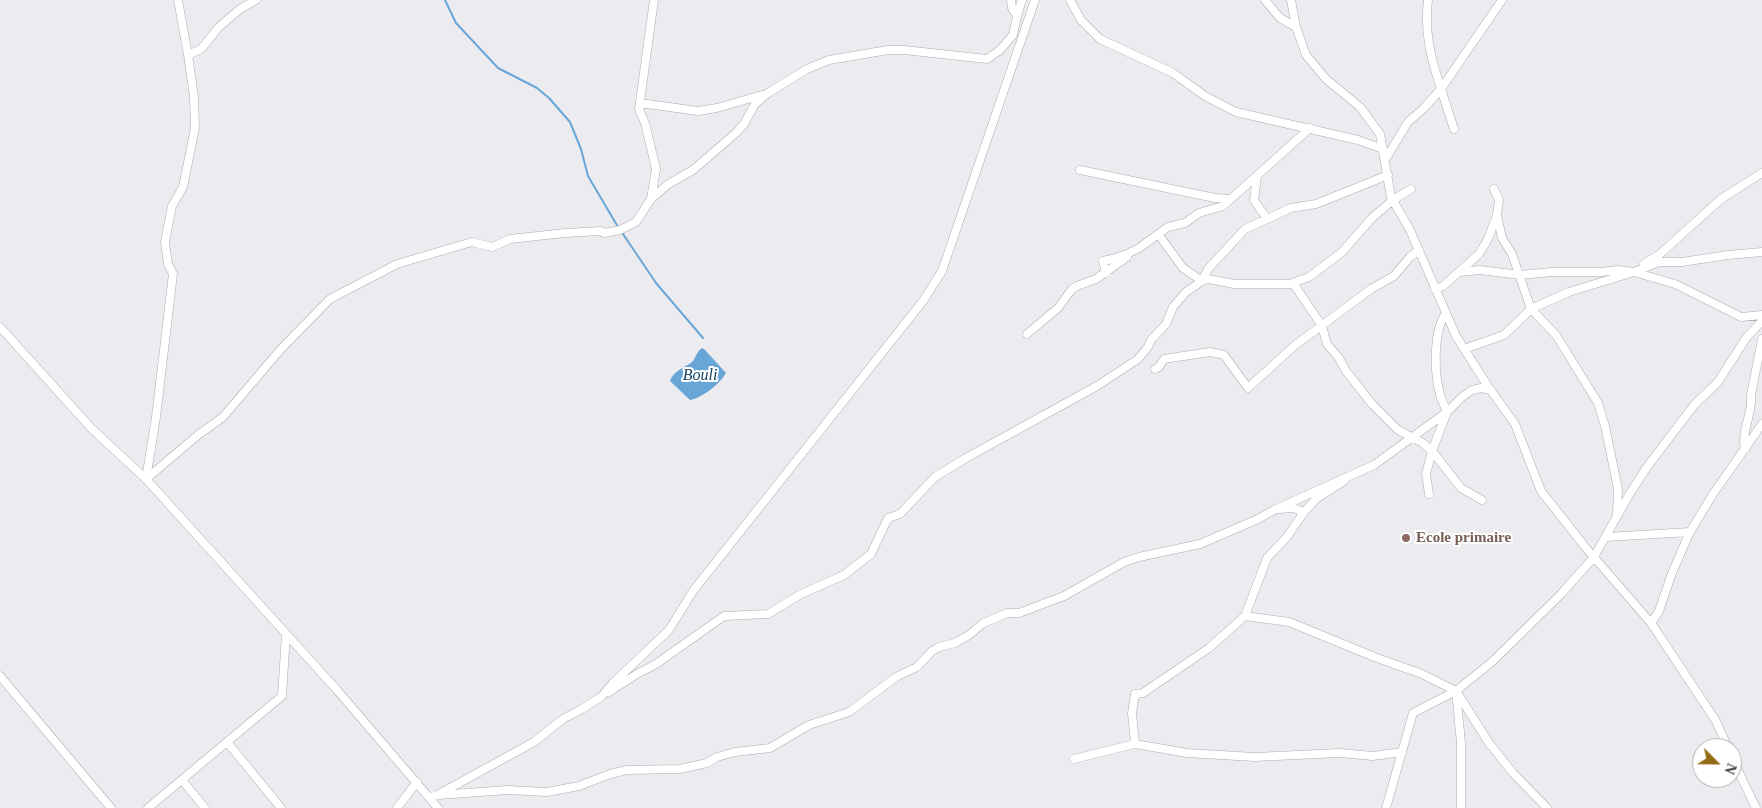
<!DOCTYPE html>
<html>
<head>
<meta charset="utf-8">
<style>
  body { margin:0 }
  #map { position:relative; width:1762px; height:808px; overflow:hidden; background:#ececf0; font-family:Georgia,serif }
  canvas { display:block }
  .north { position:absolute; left:1692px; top:738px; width:50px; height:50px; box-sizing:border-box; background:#fff; border:1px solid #afafaf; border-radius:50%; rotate:113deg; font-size:14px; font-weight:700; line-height:20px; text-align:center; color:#363637 }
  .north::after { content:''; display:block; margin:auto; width:18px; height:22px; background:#946b15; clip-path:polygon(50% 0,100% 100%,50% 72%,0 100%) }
</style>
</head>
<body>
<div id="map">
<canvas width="1762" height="808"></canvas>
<div class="north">N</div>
</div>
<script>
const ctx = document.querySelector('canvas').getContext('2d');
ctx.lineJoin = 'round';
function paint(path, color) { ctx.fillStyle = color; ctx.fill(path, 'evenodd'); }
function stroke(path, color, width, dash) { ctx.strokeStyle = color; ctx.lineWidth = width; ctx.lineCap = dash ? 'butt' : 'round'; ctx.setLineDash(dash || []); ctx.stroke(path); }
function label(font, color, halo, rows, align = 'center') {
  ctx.font = font + ' Georgia,serif'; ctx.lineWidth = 4; ctx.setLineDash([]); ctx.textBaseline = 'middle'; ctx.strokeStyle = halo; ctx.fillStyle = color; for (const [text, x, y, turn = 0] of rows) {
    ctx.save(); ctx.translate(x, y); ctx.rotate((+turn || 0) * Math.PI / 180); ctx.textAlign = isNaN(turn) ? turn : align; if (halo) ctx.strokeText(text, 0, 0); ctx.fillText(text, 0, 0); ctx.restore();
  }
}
const water = new Path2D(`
  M702 348 705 350 726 373C720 384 702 398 690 400L670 381C673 371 684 368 692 362 696 358 696 352 702 348Z`);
const stream = new Path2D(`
  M445 0 456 23 498 68 537 88 549 98 570 122 581 149 588 176 618 227
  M621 231 656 283 703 338`);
const street = new Path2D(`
  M178 0 188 55
  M1070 0 1081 20 1100 39 1173 73 1205 96 1236 112 1358 140 1383 149
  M1265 0 1280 18 1296 27
  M1291 0 1296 27 1306 55 1326 79 1360 107 1380 134 1391 197 1410 230 1456 336 1487 385 1515 424 1541 491 1586 548 1651 623 1716 721 1728 748
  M1428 0C1424 32 1431 59 1441 89
  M1017 16 1022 0
  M1441 89 1502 0
  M640 103 698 111 717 108 762 95
  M1385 160 1408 122 1423 109 1441 89 1454 129
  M1080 170 1215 198 1230 199
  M1257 176 1254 200 1267 219
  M1494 189 1499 200 1497 215 1502 238 1512 254 1531 309 1556 335 1598 403 1605 426 1618 489 1617 514
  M651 199 656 169 645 123 639 109 654 0
  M1158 234 1183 268 1202 281 1208 269 1245 229 1291 208 1316 204 1388 175
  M1644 264 1660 254 1721 199 1762 173
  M1459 272 1480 270 1520 275 1552 272H1601L1618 270 1634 272 1659 262H1682L1728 255 1762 252
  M1106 273 1103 261 1112 259 1127 254 1139 248 1168 227 1185 223 1199 213 1223 206 1310 128
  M1293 283 1322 326 1327 344 1339 358 1346 371 1372 404 1398 430 1423 443 1432 451 1461 488 1482 500
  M1435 289 1443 286 1479 254 1488 239 1497 215
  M0 327 91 428 146 479 337 690 438 808
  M1027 334 1058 308 1072 289 1077 286 1096 279 1127 257
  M1464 349 1504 335 1531 309 1569 292 1634 272 1675 284 1741 317 1762 315
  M1155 369 1159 367 1164 359 1210 352 1224 355 1248 388 1294 346 1371 289 1394 276 1410 257 1419 250
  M1745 449C1741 430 1753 414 1751 395L1762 339
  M146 479 198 435 223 417 281 349 330 299 397 264 472 242 492 247 510 239 565 233 601 231 604 233 620 230 636 222 651 199 667 185 693 170 737 132 744 124 755 104 768 93 807 69 829 60 888 50H904L987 59 1000 50 1013 35 1017 16 1012 8 1011 0
  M146 479 156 417 173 274 168 264 165 242 172 206 183 187 195 128 194 97 188 55 201 49 219 27 240 9 256 0
  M1429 494 1426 474 1432 451 1447 412C1445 406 1441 400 1440 394 1434 373 1433 331 1446 313
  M1279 509 1293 508 1304 512
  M1606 537 1690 532
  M1245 616 1289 622 1377 658 1422 674 1456 691 1489 743 1513 773 1547 808
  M1651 623 1659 611 1672 573 1690 532 1713 494 1762 424
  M0 676 111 808
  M609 692 637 674 656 664 724 616 768 614 801 594 844 575 871 554 888 518 900 514 935 477 966 458 1097 386 1138 359 1148 347 1151 340 1166 324 1173 307 1186 292 1202 281 1208 279 1234 284H1289L1309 277 1341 253 1373 217 1393 200 1411 189
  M227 742 281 808
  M1135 744 1132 713 1135 694 1143 693 1209 648 1245 616 1267 558 1287 537 1304 512 1316 499 1344 481
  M1732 758 1756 808
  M1074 759 1135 744 1187 753 1254 757 1340 753 1373 756 1402 752
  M182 780 205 808
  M439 794 534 742 563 719 582 709 601 697 613 683 669 630 693 591 923 301 942 271 1035 0
  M430 797 438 795 508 790 547 792 579 786 610 774 627 770 680 769 707 763 717 757 735 752 770 748 809 725 849 712 896 677 917 667 932 651 939 647 955 643 969 635 982 624 1007 613H1019L1064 596 1124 562 1139 557 1200 544 1258 519 1276 509 1374 465 1447 412 1462 397 1472 390 1481 388 1491 390
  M148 808 282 696 286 634
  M397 808 417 782
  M1386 808 1413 713 1456 691
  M1461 808V743L1456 691 1493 661 1561 594 1594 557 1629 495 1647 467 1695 404 1718 382 1746 338 1762 321`);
const markers = [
  [1406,538,5,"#8d6e63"]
];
const educationNames = [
  ["Ecole primaire",1416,538]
];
const waterNames = [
  ["Bouli",700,376]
];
paint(water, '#69a6d8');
stroke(stream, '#69a6d8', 2);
stroke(street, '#acacb0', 9);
stroke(street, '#fff', 8);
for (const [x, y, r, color] of markers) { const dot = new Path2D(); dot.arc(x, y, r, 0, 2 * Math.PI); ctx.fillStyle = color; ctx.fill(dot); stroke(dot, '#fff', 2); }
label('bold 15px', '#785e54', '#fff', educationNames, 'left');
label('italic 16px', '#144264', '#fff', waterNames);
</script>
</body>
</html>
